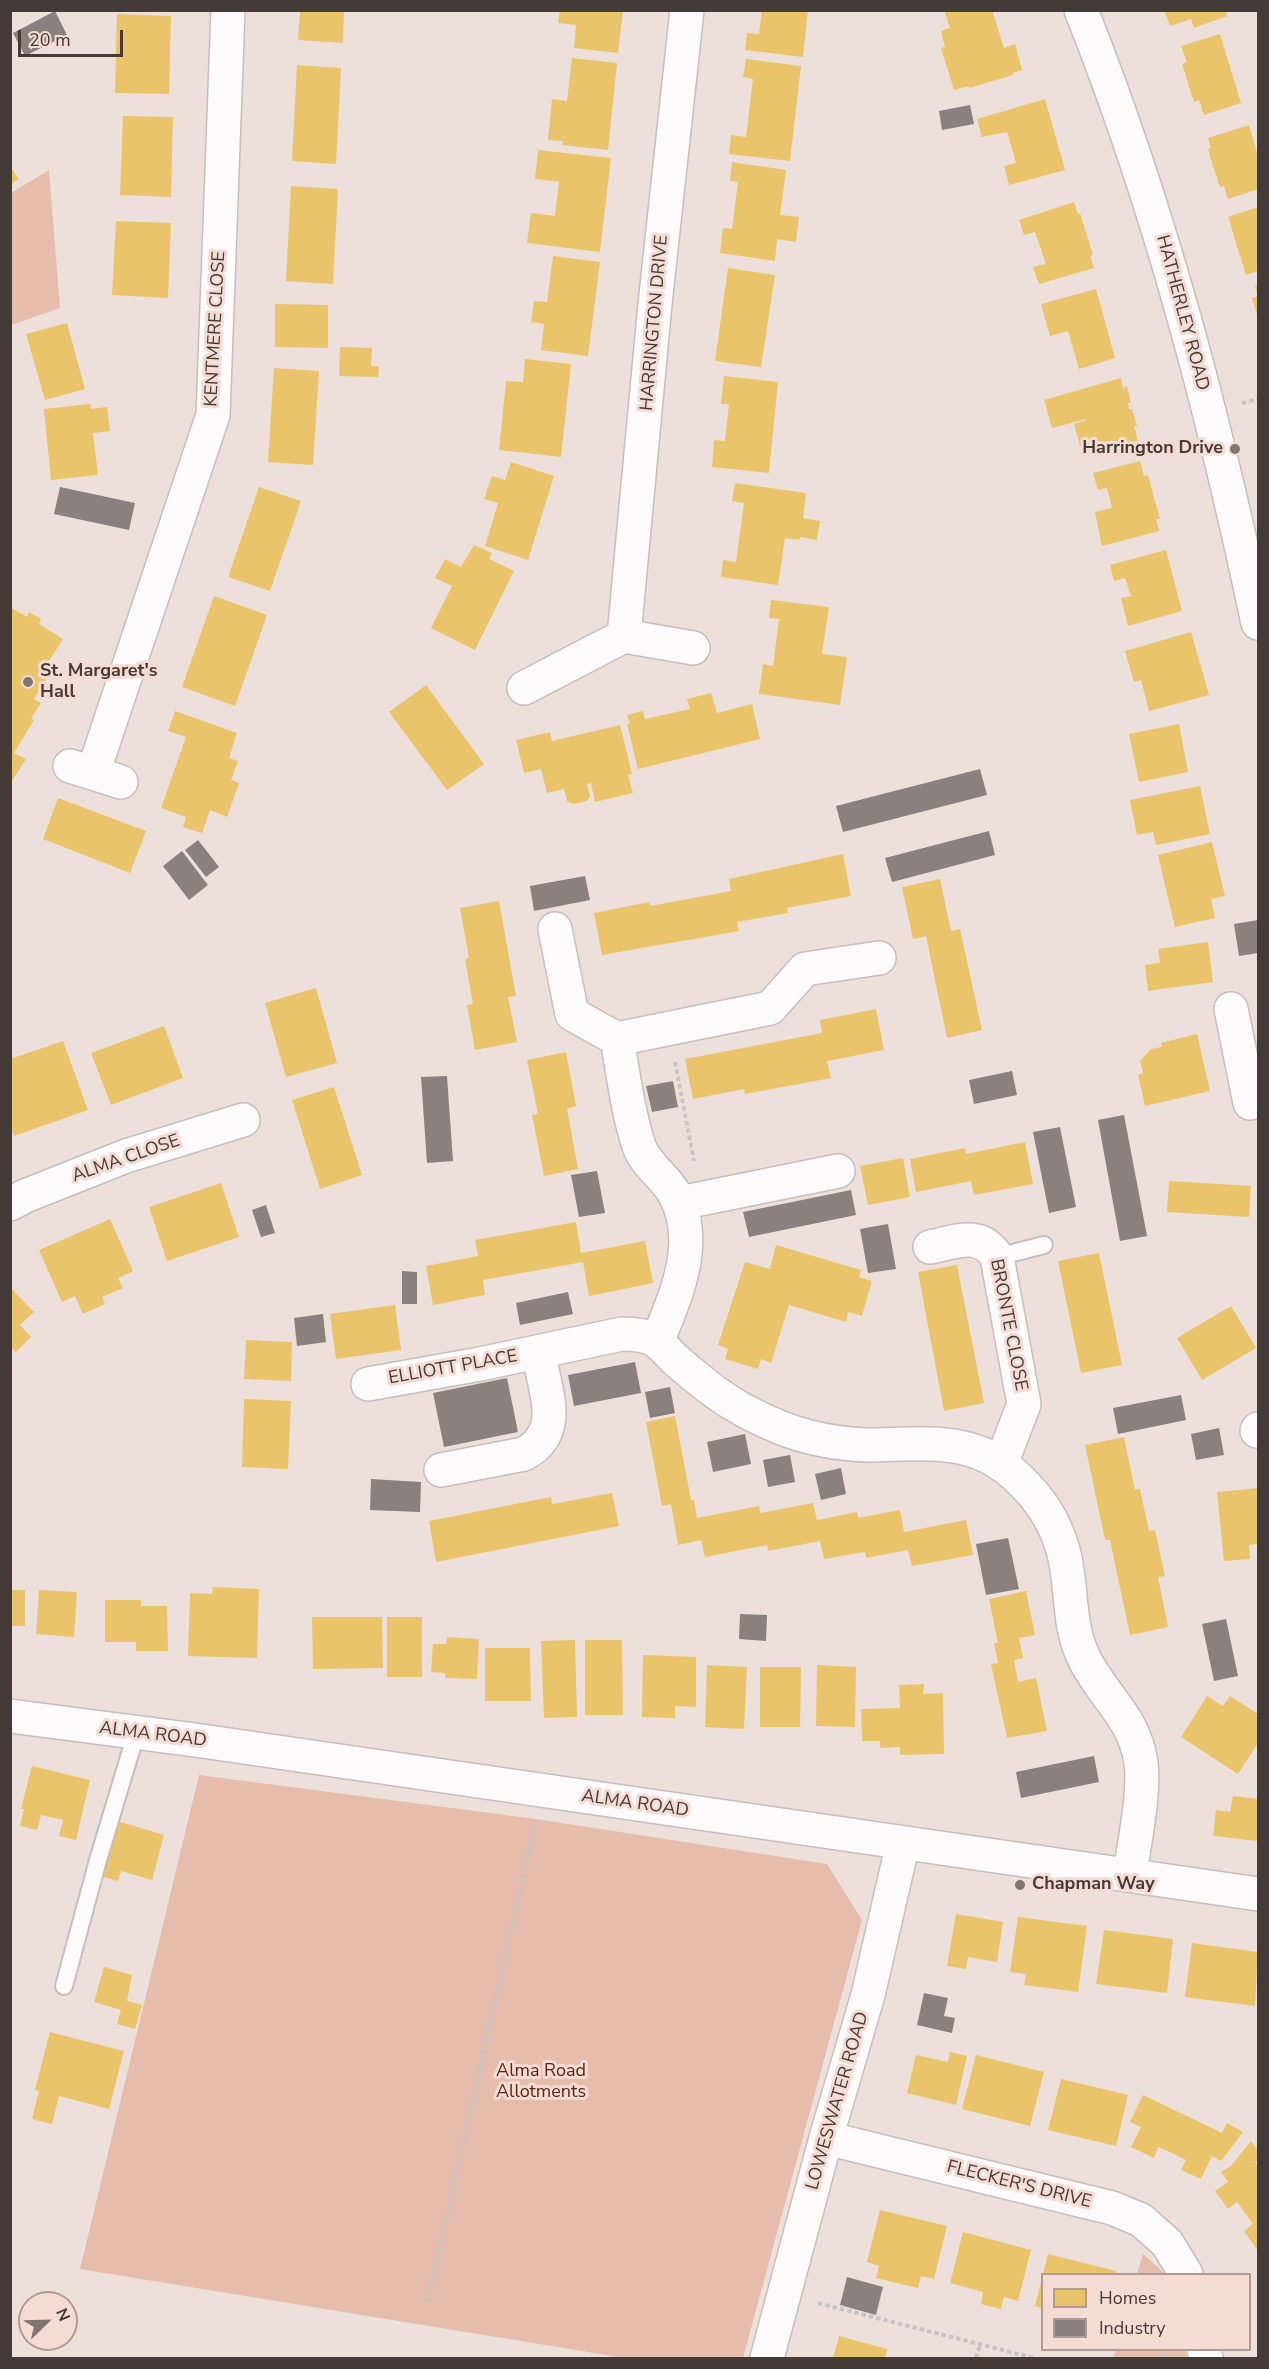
<!DOCTYPE html>
<html>
<head>
<meta charset="utf-8">
<style>
  body { margin:0 }
  #map { position:relative; width:1269px; height:2369px; overflow:hidden; background:#ede0db; font-family:"Nunito Sans",sans-serif }
  canvas { display:block }
  .frame { position:absolute; inset:0; border:12px solid #443b37; pointer-events:none }
  .legend { position:absolute; left:1041px; top:2273px; width:210px; height:78px; box-sizing:border-box; background:#f4dcd4; border:2px solid #ae9c95; margin:0; padding:8px 10px; list-style:none; font-size:18px; color:#443b37 }
  .legend li { display:flex; align-items:center; gap:12px; height:30px }
  .legend b { width:30px; border:2px solid #ae9c95 }
  .north { position:absolute; left:18px; top:2291px; width:60px; height:60px; box-sizing:border-box; background:#f4dcd4; border:2px solid #ae9c95; border-radius:50%; rotate:67deg; font-size:16px; font-weight:700; line-height:24px; text-align:center; color:#443b37 }
  .north::after { content:''; display:block; margin:auto; width:21px; height:27px; background:#7f7570; clip-path:polygon(50% 0,100% 100%,50% 72%,0 100%) }
  .scale { position:absolute; left:18px; top:30px; width:105px; height:27px; box-sizing:border-box; border:3px solid #443b37; border-top:0; padding-left:8px; font-size:18px; line-height:21px; white-space:nowrap; color:#443b37; -webkit-text-stroke:4px #f4dcd4; paint-order:stroke }
</style>
</head>
<body>
<div id="map">
<canvas width="1269" height="2369"></canvas>
<div class="frame"></div>
<ul class="legend">
<li><b style="height:16px;background:#e9c46a"></b>Homes</li>
<li><b style="height:16px;background:#8a817c"></b>Industry</li>
</ul>
<div class="north">N</div>
<div class="scale">20 m</div>
</div>
<script>
const ctx = document.querySelector('canvas').getContext('2d');
ctx.lineJoin = 'round';
function paint(path, color) { ctx.fillStyle = color; ctx.fill(path, 'evenodd'); }
function stroke(path, color, width, dash) { ctx.strokeStyle = color; ctx.lineWidth = width; ctx.lineCap = dash ? 'butt' : 'round'; ctx.setLineDash(dash || []); ctx.stroke(path); }
function label(font, color, halo, rows, align = 'center') {
  ctx.font = font + ' "Nunito Sans",sans-serif'; ctx.lineWidth = 6; ctx.setLineDash([]); ctx.textBaseline = 'middle'; ctx.strokeStyle = halo; ctx.fillStyle = color; for (const [text, x, y, turn = 0] of rows) {
    ctx.save(); ctx.translate(x, y); ctx.rotate((+turn || 0) * Math.PI / 180); ctx.textAlign = isNaN(turn) ? turn : align; if (halo) ctx.strokeText(text, 0, 0); ctx.fillText(text, 0, 0); ctx.restore();
  }
}
const green = new Path2D(`
  M49 170 60 308 11 325V193Z
  M199 1775 536 1819 827 1864 862 1920 743 2358H625L80 2269Z
  M1143 2254 1161 2270 1164 2274H1137Z
  M1116 2350H1185L1187 2358H1113Z`);
const homes = new Path2D(`
  M300 10H344L343 43 298 40Z
  M560 10H623L618 53 574 48 576 25 558 23Z
  M762 10H808L803 57 745 50 747 33 759 34Z
  M944 10H992L1004 48 1015 44 1022 70 1012 73 1013 75 969 88V86L954 90 941 48 945 47 941 31 950 28Z
  M1164 10H1225L1227 16 1194 28 1191 19 1170 26Z
  M117 14 171 16 169 94 115 93Z
  M1220 34 1241 103 1204 115 1199 100 1194 102 1182 64 1187 62 1181 46Z
  M572 58 617 63 608 150 562 145 563 141 548 140 552 99 567 101Z
  M746 59 801 66 790 161 729 154 731 135 746 137 753 79 743 77Z
  M297 65 341 68 336 164 292 161Z
  M1045 99 1065 170 1009 185 1004 166 1016 163 1007 132 982 137 977 119Z
  M123 116 173 117 171 197 120 195Z
  M1249 125 1258 156V189L1228 199 1224 186 1220 187 1214 169 1208 149 1211 148 1208 138Z
  M538 150 611 158 600 252 527 243 531 213 555 216 559 182 535 179Z
  M732 162 786 170 780 215 799 217 796 242 777 239 775 261 720 253 723 228 732 229 738 182 730 181Z
  M10 166 19 179 10 184Z
  M291 186 338 189 333 284 286 281Z
  M1074 202 1078 214 1080 213 1093 255 1090 256 1094 268 1039 284 1033 267 1046 264 1035 232 1024 235 1019 220Z
  M1258 207V271L1246 275 1228 217Z
  M116 221 171 223 168 298 112 295Z
  M553 256 600 262 588 356 541 350 544 324 531 322 534 301 547 302Z
  M728 268 775 275 761 367 715 361Z
  M1258 285V318L1252 298 1258 296 1255 286Z
  M1096 289 1115 358 1079 369 1068 331 1050 336 1041 304Z
  M275 304 328 305V348L275 347Z
  M67 323 85 389 45 400 26 334Z
  M340 347 372 348 371 366H379L378 377 339 376Z
  M525 359 571 364 561 457 499 450 506 381 523 382Z
  M274 368 319 371 313 465 268 462Z
  M724 376 778 382 769 473 712 467 714 440 725 441 729 404H721Z
  M1121 378 1123 388 1127 386 1131 403H1128L1129 409H1132L1137 426H1134L1138 441 1096 453 1095 449 1082 453 1074 424 1087 420 1086 419 1052 428 1044 400Z
  M90 404 91 409 107 407 110 431 93 433 98 475 51 480 44 409Z
  M1140 461 1144 476 1148 475 1153 494 1160 519H1156L1159 531 1102 546 1095 512 1112 508 1107 488 1098 490 1093 473Z
  M511 462 554 476 528 560 485 546 498 503 484 499 492 476 505 480Z
  M735 483 806 493 803 518 820 521 817 540 800 537 799 540 785 538 778 585 721 577 723 560 736 562 744 503 732 501Z
  M259 487 301 501 270 591 228 577Z
  M474 545 492 553 489 559 514 571 475 650 431 628 452 586 435 578 445 559 461 567Z
  M1166 550 1182 611 1128 626 1121 598 1131 596 1125 578 1114 581 1110 565Z
  M214 596 267 615 235 706 182 687Z
  M771 600 829 607 822 654 847 657 840 705 759 694 763 664 773 666 779 619 769 618Z
  M10 607 27 617 29 612 41 619 39 624 63 639 49 661 55 664 34 699 41 703 31 719 34 720 14 753 26 759 10 784Z
  M1191 632 1209 695 1149 711 1141 680 1134 682 1125 651Z
  M426 685 484 764 447 790 389 712Z
  M711 693 717 713 752 704 760 739 638 769 627 724 630 723 627 715 643 711 645 719 690 709 687 699Z
  M175 711 237 733 229 758 238 761 231 780 239 783 227 817 210 810 202 833 183 827 186 817 161 808 186 737 168 731Z
  M1179 724 1188 772 1139 782 1129 734Z
  M620 725 632 774 628 775 633 793 595 802 591 783 587 784 590 796 587 801 573 804 567 801 564 789 547 793 541 769 524 773 516 740 550 732 552 741Z
  M1200 786 1210 834 1156 845 1153 832 1137 835 1130 800Z
  M58 798 146 831 130 873 43 839Z
  M1212 842 1225 896 1211 899 1215 918 1175 927 1158 855Z
  M843 854 851 896 787 908 788 913 737 922 739 931 602 955 594 913 649 902 650 906 731 891 729 879Z
  M940 879 951 931 960 929 982 1030 947 1038 926 936 913 939 902 887Z
  M499 901 516 996 508 997 517 1042 475 1050 467 1005 473 1004 465 959 469 958 460 908Z
  M1208 942 1213 982 1148 991 1145 965 1160 963 1158 949Z
  M316 988 337 1063 286 1077 265 1003Z
  M876 1009 884 1050 827 1061 831 1078 745 1094 744 1089 693 1099 685 1059 822 1033 820 1020Z
  M164 1026 183 1078 111 1105 91 1053Z
  M1197 1034 1210 1091 1145 1106 1138 1075 1143 1073 1140 1061 1151 1049 1162 1047 1161 1043Z
  M63 1041 88 1110 14 1136 10 1125V1059Z
  M566 1052 576 1106 567 1109 578 1169 544 1176 532 1115 538 1114 527 1060Z
  M334 1087 362 1175 320 1189 292 1100Z
  M1025 1142 1033 1184 974 1195 971 1181 916 1192 910 1159 965 1148 966 1154Z
  M903 1158 910 1197 868 1205 860 1166Z
  M1169 1181 1251 1186 1249 1217 1167 1212Z
  M221 1183 239 1237 167 1261 149 1207Z
  M110 1219 133 1271 118 1278 123 1288 102 1297 105 1304 83 1314 75 1296 62 1302 39 1250Z
  M576 1222 581 1253 645 1241 653 1283 589 1296 583 1262 483 1280 485 1295 433 1305 426 1266 478 1256 475 1240Z
  M776 1245 861 1270 859 1277 872 1281 862 1316 848 1312 846 1322 789 1305 771 1363 761 1359 758 1369 725 1359 728 1349 718 1345 745 1262 770 1269Z
  M1099 1253 1122 1365 1081 1373 1058 1261Z
  M957 1265 984 1403 944 1411 918 1272Z
  M10 1287 34 1312 20 1325 31 1337 16 1352 10 1346Z
  M395 1305 401 1350 336 1359 330 1314Z
  M1231 1306 1256 1348 1202 1380 1177 1338Z
  M246 1340 292 1342 291 1381 244 1379Z
  M244 1399 291 1401 288 1469 242 1467Z
  M675 1416 691 1500H694L697 1518 759 1506 760 1513 813 1503 817 1520 857 1512 858 1518 900 1510 904 1532 966 1520 973 1555 912 1566 908 1550 866 1558 865 1552 824 1559 820 1541 768 1551 767 1545 705 1557 701 1540 678 1545 671 1504 662 1506 646 1422Z
  M1124 1437 1135 1490 1140 1489 1149 1531 1155 1530 1165 1576 1158 1577 1168 1627 1130 1635 1110 1540H1105L1085 1445Z
  M1258 1488V1544L1249 1545 1250 1559 1224 1561 1217 1492Z
  M612 1493 619 1526 436 1562 429 1521 551 1497 552 1504Z
  M213 1587 259 1589 257 1658 188 1656 190 1593 212 1594Z
  M10 1590H25V1626H10Z
  M39 1590 77 1592 74 1637 36 1634Z
  M1026 1591 1035 1635 1019 1638 1023 1658 1014 1660 1018 1682 1036 1678 1047 1731 1007 1738 991 1664 998 1663 994 1643H998L989 1599Z
  M105 1600H141V1606H167L168 1651H136V1642H105Z
  M312 1617H382L383 1668 313 1669Z
  M387 1617H422V1677H387Z
  M447 1637 479 1639 477 1679 445 1678V1673L431 1672 433 1644H446Z
  M575 1640 577 1717 544 1718 541 1641Z
  M585 1640H622L623 1715H585Z
  M485 1648H530L531 1701H485Z
  M643 1655 696 1657V1707L675 1706V1718L642 1717Z
  M707 1665 747 1667 744 1729 705 1727Z
  M817 1665 856 1667 855 1727 816 1726Z
  M760 1667H801L800 1727H760Z
  M924 1684 923 1694 943 1693 944 1754 900 1755V1747L880 1748V1741H862L861 1709 900 1708 899 1685Z
  M1207 1696 1223 1706 1230 1696 1258 1714V1743L1238 1774 1181 1737Z
  M32 1766 90 1780 76 1840 59 1836 63 1820 41 1815 37 1830 20 1826 24 1809H21Z
  M1233 1796 1258 1799V1841L1213 1836 1216 1810 1230 1812Z
  M114 1820 164 1835 152 1880 121 1871 118 1881 100 1876Z
  M956 1914 1003 1922 997 1962 968 1957 966 1969 947 1966Z
  M1018 1917 1087 1926 1078 1992 1024 1985 1026 1974 1010 1972Z
  M1104 1930 1173 1939 1167 1993 1096 1984Z
  M1192 1943 1258 1952 1255 2006 1185 1997Z
  M104 1967 132 1975 127 2001 142 2005 135 2029 117 2024 121 2010 94 2002Z
  M50 2032 124 2051 109 2109 59 2096 52 2124 32 2119 39 2091 35 2090Z
  M950 2052 967 2056 956 2105 907 2093 916 2055 948 2062Z
  M976 2055 1044 2072 1030 2126 962 2109Z
  M1061 2079 1128 2095 1116 2146 1048 2130Z
  M1143 2095 1222 2133 1227 2123 1243 2132 1221 2161 1212 2156 1201 2179 1181 2170 1186 2160 1172 2153 1158 2147 1154 2158 1131 2147 1141 2127 1130 2122Z
  M1251 2141 1258 2151V2160L1255 2162 1258 2167V2251L1244 2231 1253 2224 1237 2202 1228 2209 1215 2191 1228 2182 1221 2172 1231 2166Z
  M880 2210 947 2226 934 2279 921 2276 918 2288 876 2278 879 2266 867 2262Z
  M963 2232 1031 2250 1018 2301 1004 2297 1001 2309 981 2304 983 2292 950 2283Z
  M1048 2254 1116 2271 1115 2274H1043Z
  M1042 2279V2308L1035 2306Z
  M839 2336 887 2349 885 2358H833Z`);
const industry = new Path2D(`
  M55 11 67 35 25 56 13 33Z
  M970 105 974 124 942 130 939 111Z
  M60 487 135 503 129 530 54 514Z
  M980 769 987 795 843 832 836 806Z
  M989 831 995 855 892 882 885 858Z
  M198 840 219 867 206 877 185 850Z
  M182 851 208 885 189 900 163 866Z
  M585 876 590 900 534 911 530 886Z
  M1258 920V953L1239 956 1234 924Z
  M1012 1071 1017 1095 974 1104 969 1080Z
  M447 1076 453 1161 427 1163 421 1077Z
  M673 1081 678 1107 652 1112 646 1086Z
  M1124 1115 1147 1236 1120 1241 1098 1120Z
  M1060 1127 1076 1207 1049 1213 1033 1132Z
  M597 1171 605 1213 579 1217 571 1175Z
  M851 1190 856 1215 749 1237 743 1212Z
  M266 1205 275 1233 261 1237 252 1210Z
  M888 1224 896 1269 868 1273 860 1229Z
  M402 1271 417 1272V1304H402Z
  M568 1292 573 1314 520 1325 516 1303Z
  M323 1314 326 1342 297 1346 294 1318Z
  M635 1362 641 1393 574 1406 568 1375Z
  M507 1378 518 1432 444 1447 433 1393Z
  M670 1387 675 1413 650 1418 645 1392Z
  M1181 1395 1186 1420 1118 1434 1113 1408Z
  M1219 1428 1224 1455 1196 1460 1191 1434Z
  M745 1434 751 1464 713 1472 707 1442Z
  M790 1455 795 1482 768 1487 763 1460Z
  M841 1468 846 1494 821 1500 815 1474Z
  M371 1479 421 1482 420 1512 370 1510Z
  M1008 1538 1019 1589 986 1595 976 1544Z
  M740 1614 767 1615 766 1641 739 1639Z
  M1226 1619 1238 1676 1214 1681 1202 1624Z
  M1094 1756 1099 1782 1021 1798 1016 1772Z
  M924 1993 948 1998 944 2016 955 2018 952 2033 917 2025Z
  M847 2277 883 2287 876 2315 840 2305Z`);
const path = new Path2D(`
  M1242 403 1258 399
  M675 1062 694 1161
  M427 2303 535 1824
  M818 2303 1034 2358
  M976 2358 980 2345
  M1165 2358 1167 2350`);
const service = new Path2D(`
  M997 1257 1044 1245
  M64 1986 98 1860 136 1734`);
const minor = new Path2D(`
  M1081 10C1160 208 1214 415 1258 623
  M624 636 655 304 687 10
  M524 688 624 636 693 648
  M70 766 121 782
  M93 773 213 415 228 10
  M555 929 572 1014 617 1039C623 1072 628 1114 639 1146 645 1164 665 1177 674 1193 701 1242 676 1295 657 1342
  M1231 1009 1250 1103
  M617 1039 770 1008 805 969 879 958
  M680 1203 838 1171
  M10 1204 25 1196 126 1156 243 1120
  M930 1247C956 1242 980 1230 997 1257L1024 1404 1001 1464
  M368 1384 480 1364 622 1334C634 1334 648 1335 657 1342 664 1347 670 1355 677 1361 689 1372 702 1382 715 1392 734 1406 757 1418 779 1427 806 1438 839 1444 868 1445 905 1445 944 1439 980 1453 999 1460 1014 1473 1027 1487 1045 1506 1056 1525 1063 1550 1073 1585 1067 1622 1083 1656 1101 1695 1135 1717 1141 1763 1145 1795 1134 1842 1130 1875
  M1257 1431 1258 1429
  M441 1470 524 1454C565 1432 545 1390 538 1352
  M10 1716 195 1740 1258 1894
  M826 2138 1112 2208 1141 2220 1167 2243 1186 2274
  M1204 2350 1206 2358
  M767 2358 826 2138 868 1995 903 1843`);
const markers = [
  [1235,449,6,"#7f7570"],
  [28,682,6,"#7f7570"],
  [1020,1885,6,"#7f7570"]
];
const streetNames = [
  ["HATHERLEY ROAD",1182,313,75],
  ["HARRINGTON DRIVE",655,323,-85],
  ["KENTMERE CLOSE",216,329,-87],
  ["ALMA CLOSE",126,1159,-19],
  ["BRONTE CLOSE",1008,1325,79],
  ["ELLIOTT PLACE",453,1368,-10],
  ["ALMA ROAD",153,1735,7],
  ["ALMA ROAD",635,1804,8],
  ["LOWESWATER ROAD",838,2101,-74],
  ["FLECKER'S DRIVE",1019,2185,14]
];
const poiNames = [
  ["Harrington Drive",1223,449,"right"],
  ["St. Margaret's",40,672],
  ["Hall",40,693],
  ["Chapman Way",1032,1885]
];
const parkNames = [
  ["Alma Road",541,2072],
  ["Allotments",541,2093]
];
paint(green, '#e6bdad');
paint(homes, '#e9c46a');
paint(industry, '#8a817c');
stroke(service, '#c7beba', 20);
stroke(minor, '#c7beba', 36);
stroke(path, '#c8c4c2', 4, [4.5, 3]);
stroke(service, '#fcfafa', 16);
stroke(minor, '#fcfafa', 33);
for (const [x, y, r, color] of markers) { const dot = new Path2D(); dot.arc(x, y, r, 0, 2 * Math.PI); ctx.fillStyle = color; ctx.fill(dot); stroke(dot, '#f4dcd4', 2); }
label('18px', '#443b37', '#f4dcd4', streetNames);
label('bold 18px', '#443b37', '#f4dcd4', poiNames, 'left');
label('18px', '#5b250f', '#f4dcd4', parkNames);
</script>
</body>
</html>
